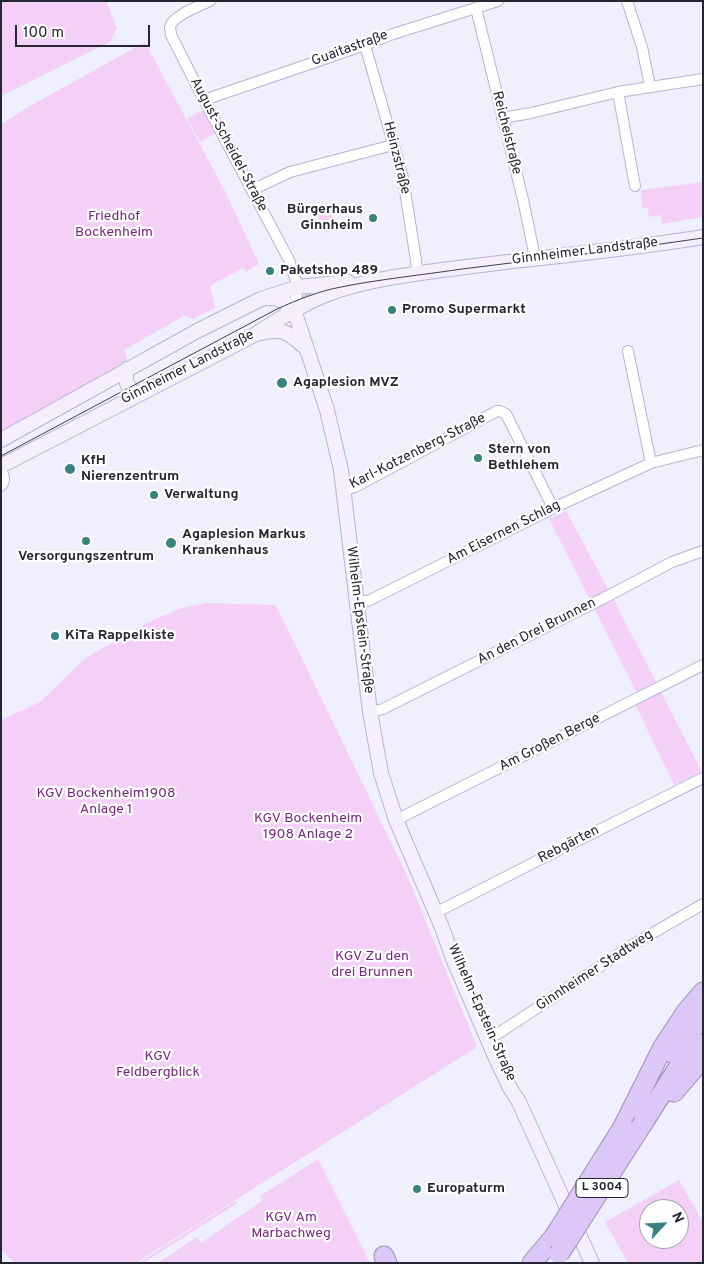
<!DOCTYPE html>
<html>
<head>
<meta charset="utf-8">
<style>
  body { margin:0 }
  #map { position:relative; width:704px; height:1264px; overflow:hidden; background:#efeffe; font-family:Overpass,sans-serif }
  canvas { display:block }
  .frame { position:absolute; inset:0; border:2px solid #262633; pointer-events:none }
  .north { position:absolute; left:639px; top:1199px; width:50px; height:50px; box-sizing:border-box; background:#fefefe; border:1px solid #a8a8ad; border-radius:50%; rotate:65deg; font-size:14px; font-weight:700; line-height:20px; text-align:center; color:#262633 }
  .north::after { content:''; display:block; margin:auto; width:18px; height:22px; background:#3a8281; clip-path:polygon(50% 0,100% 100%,50% 72%,0 100%) }
  .scale { position:absolute; left:15px; top:25px; width:135px; height:22px; box-sizing:border-box; border:2px solid #262633; border-top:0; padding-left:6px; font-size:15px; line-height:18px; white-space:nowrap; color:#262633; -webkit-text-stroke:4px #fefefe; paint-order:stroke }
</style>
</head>
<body>
<div id="map">
<canvas width="704" height="1264"></canvas>
<div class="frame"></div>
<div class="north">N</div>
<div class="scale">100 m</div>
</div>
<script>
const ctx = document.querySelector('canvas').getContext('2d');
ctx.lineJoin = 'round';
function paint(path, color) { ctx.fillStyle = color; ctx.fill(path, 'evenodd'); }
function stroke(path, color, width, dash) { ctx.strokeStyle = color; ctx.lineWidth = width; ctx.lineCap = dash ? 'butt' : 'round'; ctx.setLineDash(dash || []); ctx.stroke(path); }
function label(font, color, halo, rows, align = 'center') {
  ctx.font = font + ' Overpass,sans-serif'; ctx.lineWidth = 4.5; ctx.setLineDash([]); ctx.textBaseline = 'middle'; ctx.strokeStyle = halo; ctx.fillStyle = color; for (const [text, x, y, turn = 0] of rows) {
    ctx.save(); ctx.translate(x, y); ctx.rotate((+turn || 0) * Math.PI / 180); ctx.textAlign = isNaN(turn) ? turn : align; if (halo) ctx.strokeText(text, 0, 0); ctx.fillText(text, 0, 0); ctx.restore();
  }
}
const green = new Path2D(`
  M1 1H106L117 28 110 42 1 96Z
  M145 42 225 191 259 264 246 272 243 268 210 286 215 308 193 319 184 316 124 350 128 360 26 418 1 431V124L30 106Z
  M203 110 216 133 200 142 187 118Z
  M703 182V217L662 224 660 215 649 217 648 209 642 207 641 190Z
  M327 203 331 206 335 230 325 233 318 217 317 209 322 204Z
  M566 511 613 598 702 772 674 785 635 704 641 701 549 519Z
  M206 603 276 605 407 875 477 1047 136 1263H15L3 1252 1 1248V720L40 702 84 659 141 626 178 609Z
  M318 1159 370 1263H158L197 1237 201 1243 262 1201 260 1196Z
  M679 1180 703 1222V1263H628L605 1222ZM649 1209H679V1239H649Z
  M235 1201 238 1203 143 1263H139Z`);
const street = new Path2D(`
  M210 1C201 5 172 16 170 27 170 29 171 32 171 35L204 100 289 260 298 287 294 310
  M627 1 642 47 650 86
  M476 8 524 204 535 258
  M365 45 403 178 418 273
  M618 92 635 186
  M204 100 365 45 393 34 498 1
  M502 118 531 113 618 92 703 79
  M252 190 290 172 393 145
  M628 351 651 463
  M1 470C4 476 6 481 1 486
  M344 490 355 487 497 411H500L506 414 553 508
  M357 601H368L560 505 651 463 703 450
  M370 712 383 709 604 598 672 562 703 551
  M396 820 703 665
  M435 913 535 862 703 778
  M487 1039 499 1033 634 944 703 904`);
const secondary = new Path2D(`
  M261 299C276 296 283 300 294 310L327 410 341 470 370 712 381 773 396 820 441 925 454 961 494 1054 510 1088 519 1102 592 1263
  M261 333C285 327 289 334 306 348
  M127 369C124 380 127 391 139 394
  M1 440 197 331 261 299 298 287 348 282
  M1 466 256 334C279 319 302 304 328 294 372 278 420 273 466 267 545 257 624 250 703 237`);
const highway = new Path2D(`
  M672 1053 703 1017
  M674 1092 703 1058
  M643 1123 683 1060 697 1043
  M623 1127 663 1047 686 1012 703 992
  M384 1256 387 1263
  M532 1263 554 1237`);
const tram = new Path2D(`
  M1 456 277 309C297 300 319 291 341 287 381 279 422 275 462 269 542 259 623 250 703 238`);
const highwayBridge = new Path2D(`
  M554 1237 623 1127
  M559 1254 643 1123`);
const markers = [
  [373,218,5,"#3a8281"],
  [270,271,5,"#3a8281"],
  [392,310,5,"#3a8281"],
  [282,383,6,"#3a8281"],
  [478,458,5,"#3a8281"],
  [70,469,6,"#3a8281"],
  [154,495,5,"#3a8281"],
  [86,541,5,"#3a8281"],
  [171,543,6,"#3a8281"],
  [55,636,5,"#3a8281"],
  [417,1189,5,"#3a8281"]
];
const shields = [
  [602,1188,52]
];
const shieldNames = [
  ["L 3004",602,1188]
];
const streetNames = [
  ["Guaitastraße",350,49,-20],
  ["Reichelstraße",506,133,76],
  ["August-Scheidel-Straße",228,145,62],
  ["Heinzstraße",396,158,76],
  ["Ginnheimer Landstraße",585,252,-7],
  ["Ginnheimer Landstraße",188,368,-27],
  ["Karl-Kotzenberg-Straße",418,452,-27],
  ["Am Eisernen Schlag",504,533,-27],
  ["Wilhelm-Epstein-Straße",359,620,83],
  ["An den Drei Brunnen",537,632,-27],
  ["Am Großen Berge",550,743,-27],
  ["Rebgärten",569,845,-27],
  ["Ginnheimer Stadtweg",595,971,-33],
  ["Wilhelm-Epstein-Straße",481,1013,66]
];
const poiNames = [
  ["Bürgerhaus",363,210,"right"],
  ["Ginnheim",363,226,"right"],
  ["Paketshop 489",280,271],
  ["Promo Supermarkt",402,310],
  ["Agaplesion MVZ",293,383],
  ["Stern von",488,450],
  ["Bethlehem",488,466],
  ["KfH",81,461],
  ["Nierenzentrum",81,477],
  ["Verwaltung",164,495],
  ["Agaplesion Markus",182,535],
  ["Krankenhaus",182,551],
  ["Versorgungszentrum",86,557,"center"],
  ["KiTa Rappelkiste",65,636],
  ["Europaturm",427,1189]
];
const parkNames = [
  ["Friedhof",114,217],
  ["Bockenheim",114,233],
  ["KGV Bockenheim1908",106,794],
  ["Anlage 1",106,810],
  ["KGV Bockenheim",308,819],
  ["1908 Anlage 2",308,835],
  ["KGV Zu den",372,957],
  ["drei Brunnen",372,973],
  ["KGV",158,1057],
  ["Feldbergblick",158,1073],
  ["KGV Am",291,1218],
  ["Marbachweg",291,1234]
];
paint(green, '#f4d0f8');
stroke(street, '#b5b4d6', 12);
stroke(secondary, '#b5b4d6', 16);
stroke(highway, '#9d8fb3', 21);
stroke(street, '#fff', 10);
stroke(secondary, '#f5eefd', 14);
stroke(highway, '#ddc7f8', 19);
stroke(tram, '#3f3f4d', 1);
stroke(highwayBridge, '#9d8fb3', 21, []);
stroke(highwayBridge, '#ddc7f8', 19);
for (const [x, y, r, color] of markers) { const dot = new Path2D(); dot.arc(x, y, r, 0, 2 * Math.PI); ctx.fillStyle = color; ctx.fill(dot); stroke(dot, '#fefefe', 2); }
for (const [x, y, w] of shields) { const box = new Path2D(); box.roundRect(x - w / 2, y - 9.5, w, 19, 4); ctx.fillStyle = '#fefefe'; ctx.fill(box); stroke(box, '#262633', 1); }
label('bold 12px', '#262633', null, shieldNames);
label('14px', '#262633', '#fefefe', streetNames);
label('bold 14px', '#262633', '#fefefe', poiNames, 'left');
label('14px', '#772680', '#fefefe', parkNames);
</script>
</body>
</html>
